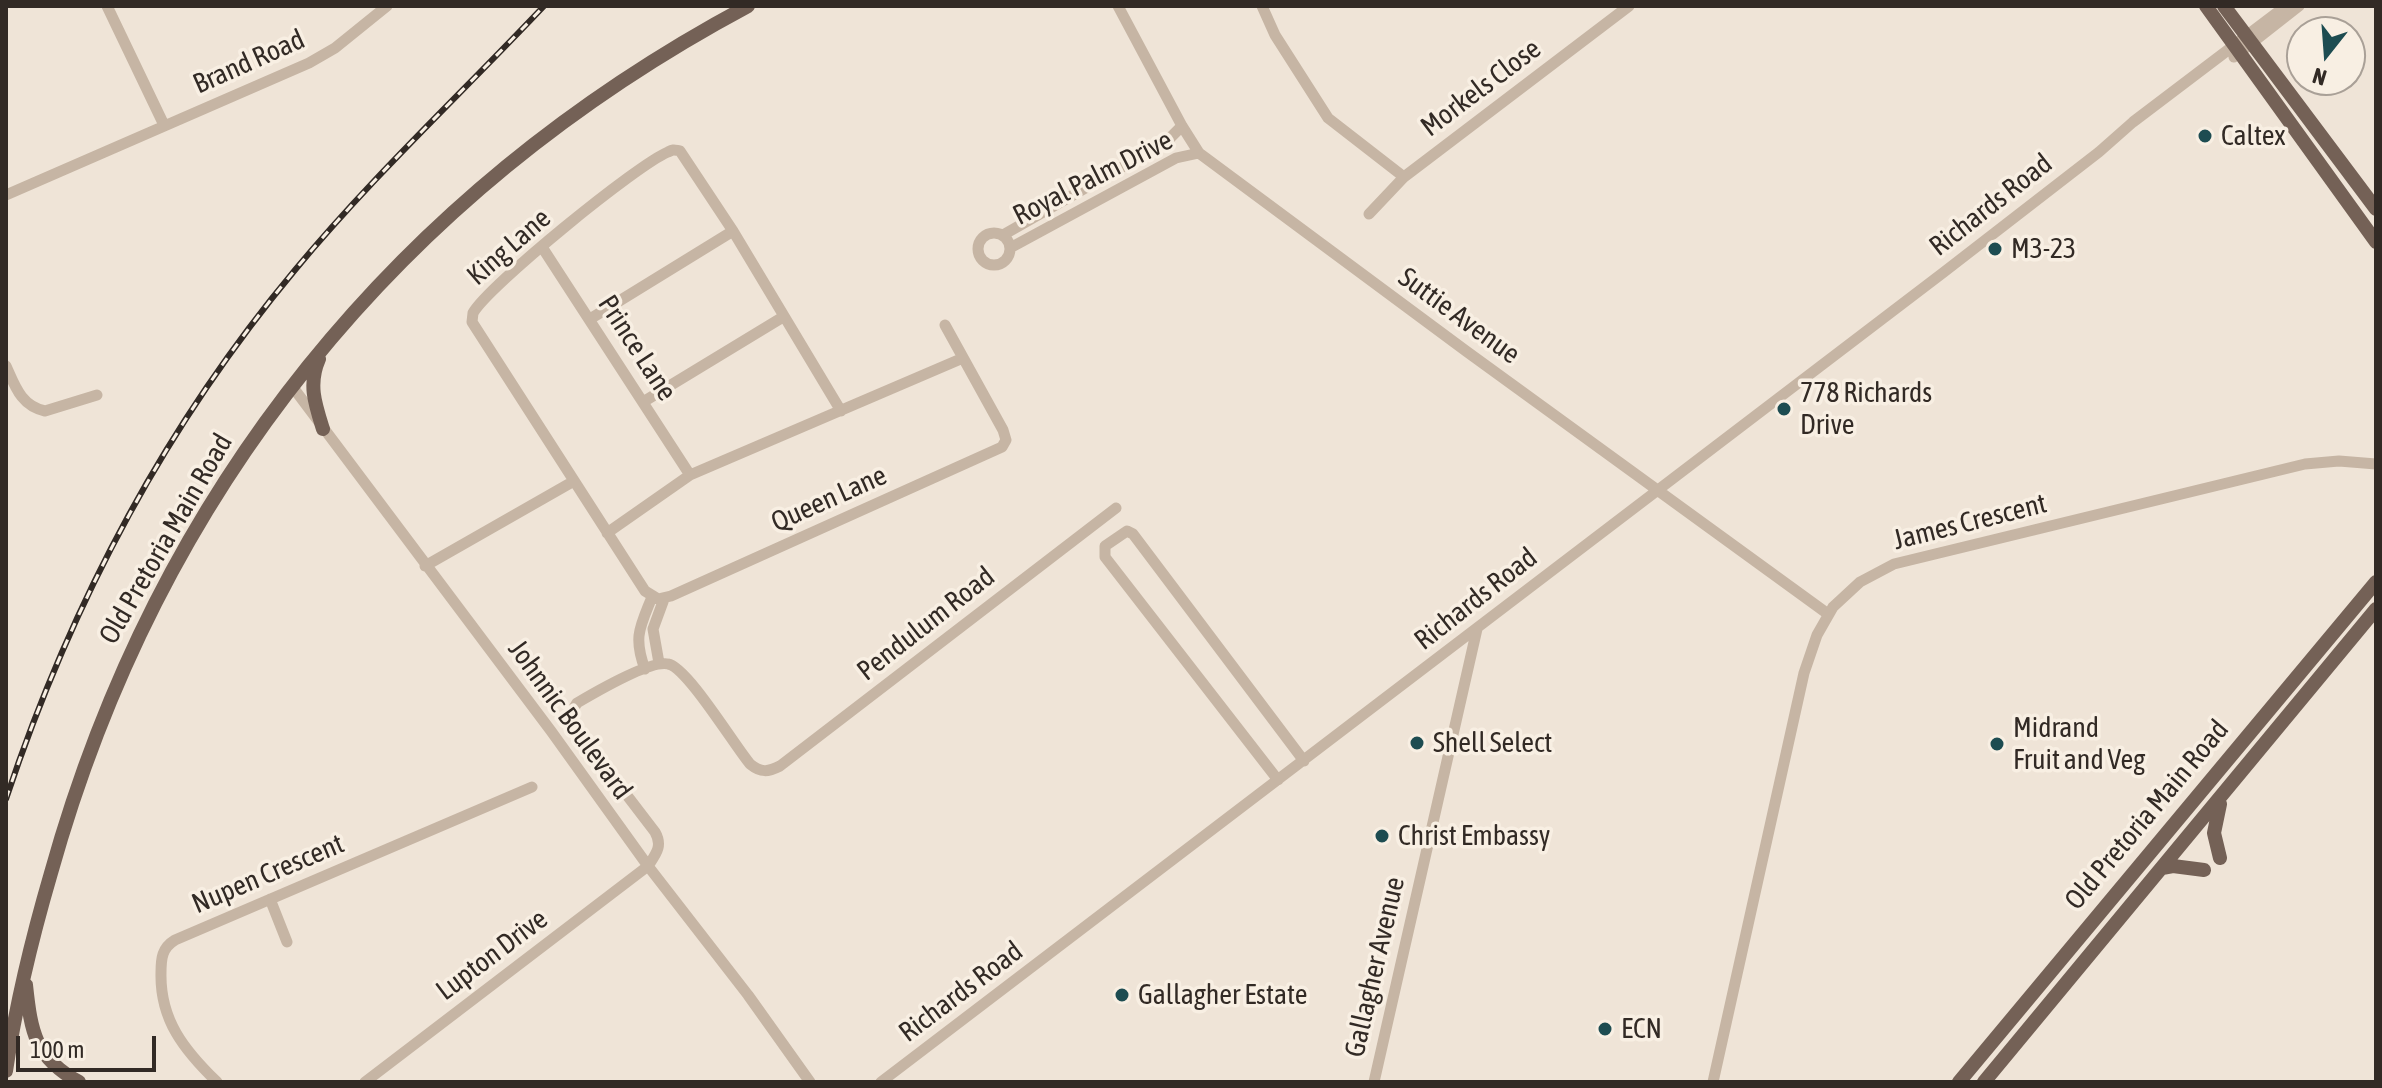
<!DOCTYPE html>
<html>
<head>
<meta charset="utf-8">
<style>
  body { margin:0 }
  #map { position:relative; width:2382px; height:1088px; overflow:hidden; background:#efe4d7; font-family:"Asap Condensed",sans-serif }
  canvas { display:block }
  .frame { position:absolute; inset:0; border:8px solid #322a25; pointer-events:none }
  .north { position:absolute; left:2286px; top:16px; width:80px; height:80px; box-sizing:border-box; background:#f8efe3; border:2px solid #a9a097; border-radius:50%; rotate:197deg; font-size:22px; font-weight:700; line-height:32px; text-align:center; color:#322a25 }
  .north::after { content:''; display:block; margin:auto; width:28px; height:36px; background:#1d4c51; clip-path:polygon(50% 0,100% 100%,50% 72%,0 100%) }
  .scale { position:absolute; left:16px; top:1036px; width:140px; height:36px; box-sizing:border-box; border:4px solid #322a25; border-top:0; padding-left:10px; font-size:24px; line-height:28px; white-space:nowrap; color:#322a25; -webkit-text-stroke:6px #f8efe3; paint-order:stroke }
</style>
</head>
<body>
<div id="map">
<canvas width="2382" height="1088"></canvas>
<div class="frame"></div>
<div class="north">N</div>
<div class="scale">100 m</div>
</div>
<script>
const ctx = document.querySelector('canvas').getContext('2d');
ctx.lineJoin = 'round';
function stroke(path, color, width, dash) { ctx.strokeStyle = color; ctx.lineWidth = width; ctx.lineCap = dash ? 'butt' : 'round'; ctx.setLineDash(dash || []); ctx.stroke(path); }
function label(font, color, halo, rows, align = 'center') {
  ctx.font = font + ' "Asap Condensed",sans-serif'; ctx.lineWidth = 7; ctx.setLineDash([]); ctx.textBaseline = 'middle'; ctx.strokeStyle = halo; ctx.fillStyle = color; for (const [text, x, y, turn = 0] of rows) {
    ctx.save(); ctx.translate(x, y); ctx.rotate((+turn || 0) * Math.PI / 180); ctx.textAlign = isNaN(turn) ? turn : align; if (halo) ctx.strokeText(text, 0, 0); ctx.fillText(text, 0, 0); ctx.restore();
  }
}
const minor = new Path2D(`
  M107 6 164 125
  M1118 6 1182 126 1199 153 1466 351 1828 614
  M1262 6 1275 35 1328 118 1404 177
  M2234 57 2299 6
  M6 195 309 63 335 48 387 6
  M1369 214 1404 177 1629 6
  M978 249a16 16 0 1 1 32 0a16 16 0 1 1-32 0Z
  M1003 235 1166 142 1182 126
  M542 247 690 475
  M1010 248 1176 158 1199 153
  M590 319 733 231
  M6 366C15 386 21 406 45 411L97 395
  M292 386 551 731 648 866 748 995 810 1082
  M643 402 783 317
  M841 411 733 231 680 151C674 150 674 149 668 152 638 164 488 286 473 313L472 322 645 591 658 599 671 596 1002 447 1006 440 1003 430 945 325
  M607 533 690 475 963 358
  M425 566 574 481
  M659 663 653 629 664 599
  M645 669C633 637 640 627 652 597
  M1278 780 1105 557V546L1127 531 1133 534 1304 761
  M270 899 287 942
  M217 1082C184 1050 160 1020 161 973 161 958 162 948 175 940L532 787
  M365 1082 648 866C656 854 663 846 655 832L577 730C572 719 570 713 577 703 594 693 650 660 668 664 687 667 734 745 750 764 761 773 768 772 780 766L1116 508
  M881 1082 1944 272 2099 152 2133 122 2286 6
  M1374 1082 1477 629
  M1713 1082 1804 673 1817 635 1833 607 1860 582 1894 564 2305 464 2339 461 2376 464`);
const major = new Path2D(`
  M2206 6 2376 242
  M2224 6 2376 209
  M319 359C308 384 315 404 323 429
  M2220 858 2214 833 2220 804
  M2162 868 2173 866 2204 870
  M26 985C31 1032 35 1058 79 1082
  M6 1071C16 1003 32 938 51 873 158 490 398 193 748 6
  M1959 1082 2376 582
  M1984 1082 2376 609`);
const rail = new Path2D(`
  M6 799C70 607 165 426 295 270 372 177 461 94 544 6`);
const markers = [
  [2205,136,8,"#1d4c51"],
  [1995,249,8,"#1d4c51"],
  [1784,409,8,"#1d4c51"],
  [1417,743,8,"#1d4c51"],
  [1997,744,8,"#1d4c51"],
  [1382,836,8,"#1d4c51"],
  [1122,995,8,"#1d4c51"],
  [1605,1029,8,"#1d4c51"]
];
const streetNames = [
  ["Brand Road",249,62,-24],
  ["Morkels Close",1481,88,-37],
  ["Royal Palm Drive",1093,178,-27],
  ["Richards Road",1991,205,-38],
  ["King Lane",509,247,-41],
  ["Suttie Avenue",1459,316,36],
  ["Prince Lane",637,348,57],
  ["Queen Lane",829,499,-24],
  ["James Crescent",1970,522,-14],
  ["Old Pretoria Main Road",166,539,-60],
  ["Richards Road",1476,599,-38],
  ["Pendulum Road",926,624,-38],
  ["Johnnic Boulevard",570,720,54],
  ["Old Pretoria Main Road",2147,815,-50],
  ["Nupen Crescent",268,874,-23],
  ["Lupton Drive",492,955,-37],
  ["Gallagher Avenue",1375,967,-77],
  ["Richards Road",961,992,-37]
];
const poiNames = [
  ["Caltex",2221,136],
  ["M3-23",2011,249],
  ["778 Richards",1800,393],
  ["Drive",1800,425],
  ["Midrand",2013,728],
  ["Fruit and Veg",2013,760],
  ["Shell Select",1433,743],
  ["Christ Embassy",1398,836],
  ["Gallagher Estate",1138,995],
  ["ECN",1621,1029]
];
stroke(minor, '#c6b5a4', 11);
stroke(major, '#746156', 14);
stroke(rail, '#322a25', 6);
stroke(rail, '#f8efe3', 3, [9]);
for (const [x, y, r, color] of markers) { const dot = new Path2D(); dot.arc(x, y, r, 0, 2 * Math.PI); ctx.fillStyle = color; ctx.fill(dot); stroke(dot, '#f8efe3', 3); }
label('28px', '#322a25', '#f8efe3', streetNames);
label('28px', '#322a25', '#f8efe3', poiNames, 'left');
</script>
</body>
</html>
